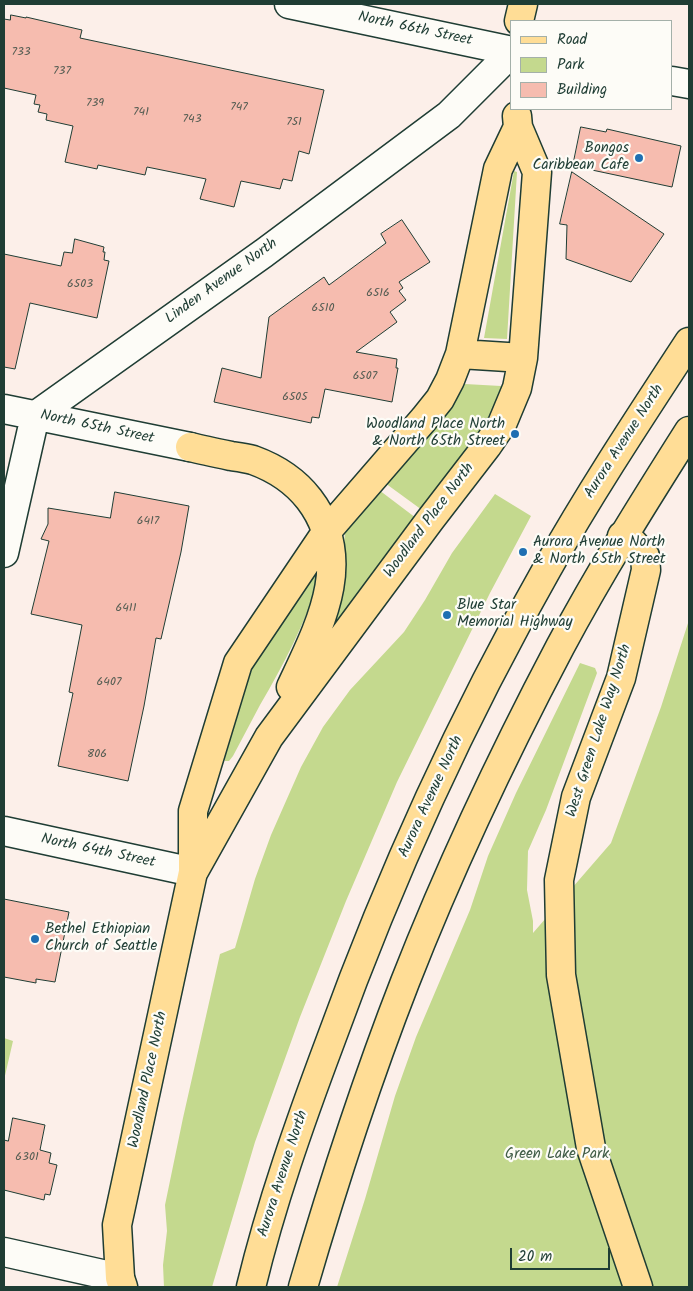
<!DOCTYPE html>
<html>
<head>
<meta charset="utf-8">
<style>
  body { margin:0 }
  #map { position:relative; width:693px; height:1291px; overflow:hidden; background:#fcefe9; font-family:Kalam,sans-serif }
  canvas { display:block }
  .frame { position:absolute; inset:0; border:5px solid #1f3d34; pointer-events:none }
  .legend { position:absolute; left:510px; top:20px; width:162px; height:90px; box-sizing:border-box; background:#fdfcf7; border:1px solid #a4b0a9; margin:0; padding:6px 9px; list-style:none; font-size:15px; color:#1f3d34 }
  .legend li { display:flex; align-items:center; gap:10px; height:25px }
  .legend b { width:25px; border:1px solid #a4b0a9 }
  .scale { position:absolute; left:510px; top:1248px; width:100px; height:22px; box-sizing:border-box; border:2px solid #1f3d34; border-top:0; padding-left:6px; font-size:15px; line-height:18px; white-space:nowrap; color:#1f3d34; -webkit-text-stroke:4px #fdfcf7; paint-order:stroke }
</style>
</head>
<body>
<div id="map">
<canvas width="693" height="1291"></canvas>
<div class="frame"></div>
<ul class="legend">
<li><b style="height:6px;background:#ffdd96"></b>Road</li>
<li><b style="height:14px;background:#c4d98e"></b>Park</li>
<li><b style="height:14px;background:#f6bcaf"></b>Building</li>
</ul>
<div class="scale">20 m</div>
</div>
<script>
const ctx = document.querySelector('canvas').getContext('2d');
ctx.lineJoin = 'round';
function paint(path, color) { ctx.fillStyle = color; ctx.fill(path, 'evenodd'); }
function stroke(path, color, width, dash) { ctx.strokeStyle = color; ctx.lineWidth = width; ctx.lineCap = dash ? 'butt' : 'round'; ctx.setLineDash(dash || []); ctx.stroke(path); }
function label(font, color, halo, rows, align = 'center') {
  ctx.font = font + ' Kalam,sans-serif'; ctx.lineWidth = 4.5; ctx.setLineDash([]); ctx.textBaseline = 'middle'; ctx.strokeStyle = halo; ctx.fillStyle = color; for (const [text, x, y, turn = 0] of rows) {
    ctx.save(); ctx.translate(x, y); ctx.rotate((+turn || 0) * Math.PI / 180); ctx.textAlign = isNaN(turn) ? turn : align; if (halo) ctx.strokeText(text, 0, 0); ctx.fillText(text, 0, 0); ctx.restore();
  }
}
const green = new Path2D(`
  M514 171 517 172 507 339 484 338Z
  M465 384 501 386 503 388V392L489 418 422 510 385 483C413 451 444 421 465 384Z
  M379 490 416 518 341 620H338C332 612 341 596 343 587 346 569 343 550 345 532L347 528Z
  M495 494 531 516 490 593 397 782 346 901 300 1017 255 1142 212 1287H164L163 1265 167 1231 165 1205 183 1118 220 954 235 948 255 879 271 835 301 767 323 727 350 690 404 632 425 600 452 553Z
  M309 573 319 579C305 624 284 664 260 705 251 722 242 739 233 756L229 761H225L223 757 245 677Z
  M689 620V1287H337L365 1199 395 1096 416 1037 470 910 488 856 516 793 580 663 595 668 597 673 546 810 528 851 527 890 533 921V933L611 843 661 707Z
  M4 1038 13 1041 4 1080Z`);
const building = new Path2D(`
  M11 15 26 18V17L82 30 80 38 324 90 309 154 299 151 292 181 283 179 280 189 241 181 234 207 200 199 206 179 147 167 145 175 98 165 97 169 65 162 73 126 46 120 47 114 38 112 40 105 34 104 36 95 4 88V19L10 20Z
  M581 127 606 132 607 129 681 146 672 187 573 166Z
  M572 172 664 234 631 282 566 259 567 225 560 224Z
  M402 220 430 262 399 282 403 288 399 291 406 300 390 312 397 322 356 352 397 359 396 368H398L392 402 325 389 319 418 312 417 311 423 214 402 222 368 261 378 269 317 324 277 329 285 386 243 381 234Z
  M75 239 104 247 103 252H105L104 260 109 261 97 318 30 303 15 369 4 367V254L61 266 64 252 72 253Z
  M115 492 189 506 181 552 161 639 156 638 144 706 128 781 58 766 73 693 69 692 82 625 31 614 49 541 41 539 48 524V508L110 518Z
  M4 899 69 912 55 982 36 979V983L4 977Z
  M13 1118 45 1125 40 1150 51 1153 49 1163 57 1165 50 1195 45 1194 44 1200 4 1190V1140L8 1141Z`);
const minor = new Path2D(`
  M289 4 512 51
  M672 81 689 84
  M4 409 190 447
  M4 553 35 416 264 253 449 115 512 52
  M4 831 193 872
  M4 1252 120 1278 115 1287`);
const major = new Path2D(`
  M519 21 523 4
  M460 354 523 358
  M190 447C203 450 217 453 231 456 238 457 246 458 253 460 275 468 295 481 309 499 356 560 319 627 291 687
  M622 536 633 543 645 556 646 570 621 678 576 797 559 880 561 975 591 1148 638 1287
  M194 871 269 737 430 520 487 446 502 424 517 388 523 358 537 172 518 127 517 116
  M123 1287 120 1278 117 1225 193 872V811L238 663 327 531 424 419 440 399 450 380 460 354 498 169 518 127`);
const highway = new Path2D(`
  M251 1287C271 1204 300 1122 330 1042 389 879 461 720 547 569 591 491 640 417 689 342
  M303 1287C333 1184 366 1082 405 982 450 867 503 755 560 647 600 572 644 502 689 431`);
const markers = [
  [639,158,5,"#1f6fb2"],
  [515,434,5,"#1f6fb2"],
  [523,552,5,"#1f6fb2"],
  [447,615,5,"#1f6fb2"],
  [35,939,5,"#1f6fb2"]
];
const numberNames = [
  ["733",21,53],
  ["737",62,72],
  ["739",95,104],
  ["747",239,108],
  ["741",141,113],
  ["743",192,120],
  ["751",294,123],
  ["6503",80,285],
  ["6516",378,294],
  ["6510",323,309],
  ["6507",365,377],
  ["6505",295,398],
  ["6417",148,522],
  ["6411",126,609],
  ["6407",109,683],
  ["806",97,755],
  ["6301",27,1158]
];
const streetNames = [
  ["North 66th Street",415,30,12],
  ["Linden Avenue North",222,282,-36],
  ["North 65th Street",97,428,12],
  ["Aurora Avenue North",625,442,-57],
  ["Woodland Place North",430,521,-53],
  ["West Green Lake Way North",600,731,-72],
  ["Aurora Avenue North",432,797,-65],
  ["North 64th Street",98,852,12],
  ["Woodland Place North",149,1080,-78],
  ["Aurora Avenue North",284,1174,-72]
];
const poiNames = [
  ["Bongos",629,149,"right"],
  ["Caribbean Cafe",629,166,"right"],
  ["Woodland Place North",505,425,"right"],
  ["& North 65th Street",505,442,"right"],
  ["Aurora Avenue North",533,543],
  ["& North 65th Street",533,560],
  ["Blue Star",457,606],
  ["Memorial Highway",457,623],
  ["Bethel Ethiopian",45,930],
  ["Church of Seattle",45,947]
];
const parkNames = [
  ["Green Lake Park",557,1155]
];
paint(green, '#c4d98e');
paint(building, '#f6bcaf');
stroke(building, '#1f3d34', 1);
stroke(minor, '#1f3d34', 31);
stroke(major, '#1f3d34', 31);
stroke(highway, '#1f3d34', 31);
stroke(minor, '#fdfcf7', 28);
stroke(major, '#ffdd96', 28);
stroke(highway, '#ffdd96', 28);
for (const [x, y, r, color] of markers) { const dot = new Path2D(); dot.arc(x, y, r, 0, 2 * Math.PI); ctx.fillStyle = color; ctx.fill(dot); stroke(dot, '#fdfcf7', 2); }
label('12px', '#555d53', null, numberNames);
label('15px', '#1f3d34', '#fdfcf7', streetNames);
label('15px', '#1f3d34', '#fdfcf7', poiNames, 'left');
label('15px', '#405c46', '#fdfcf7', parkNames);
</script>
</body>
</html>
